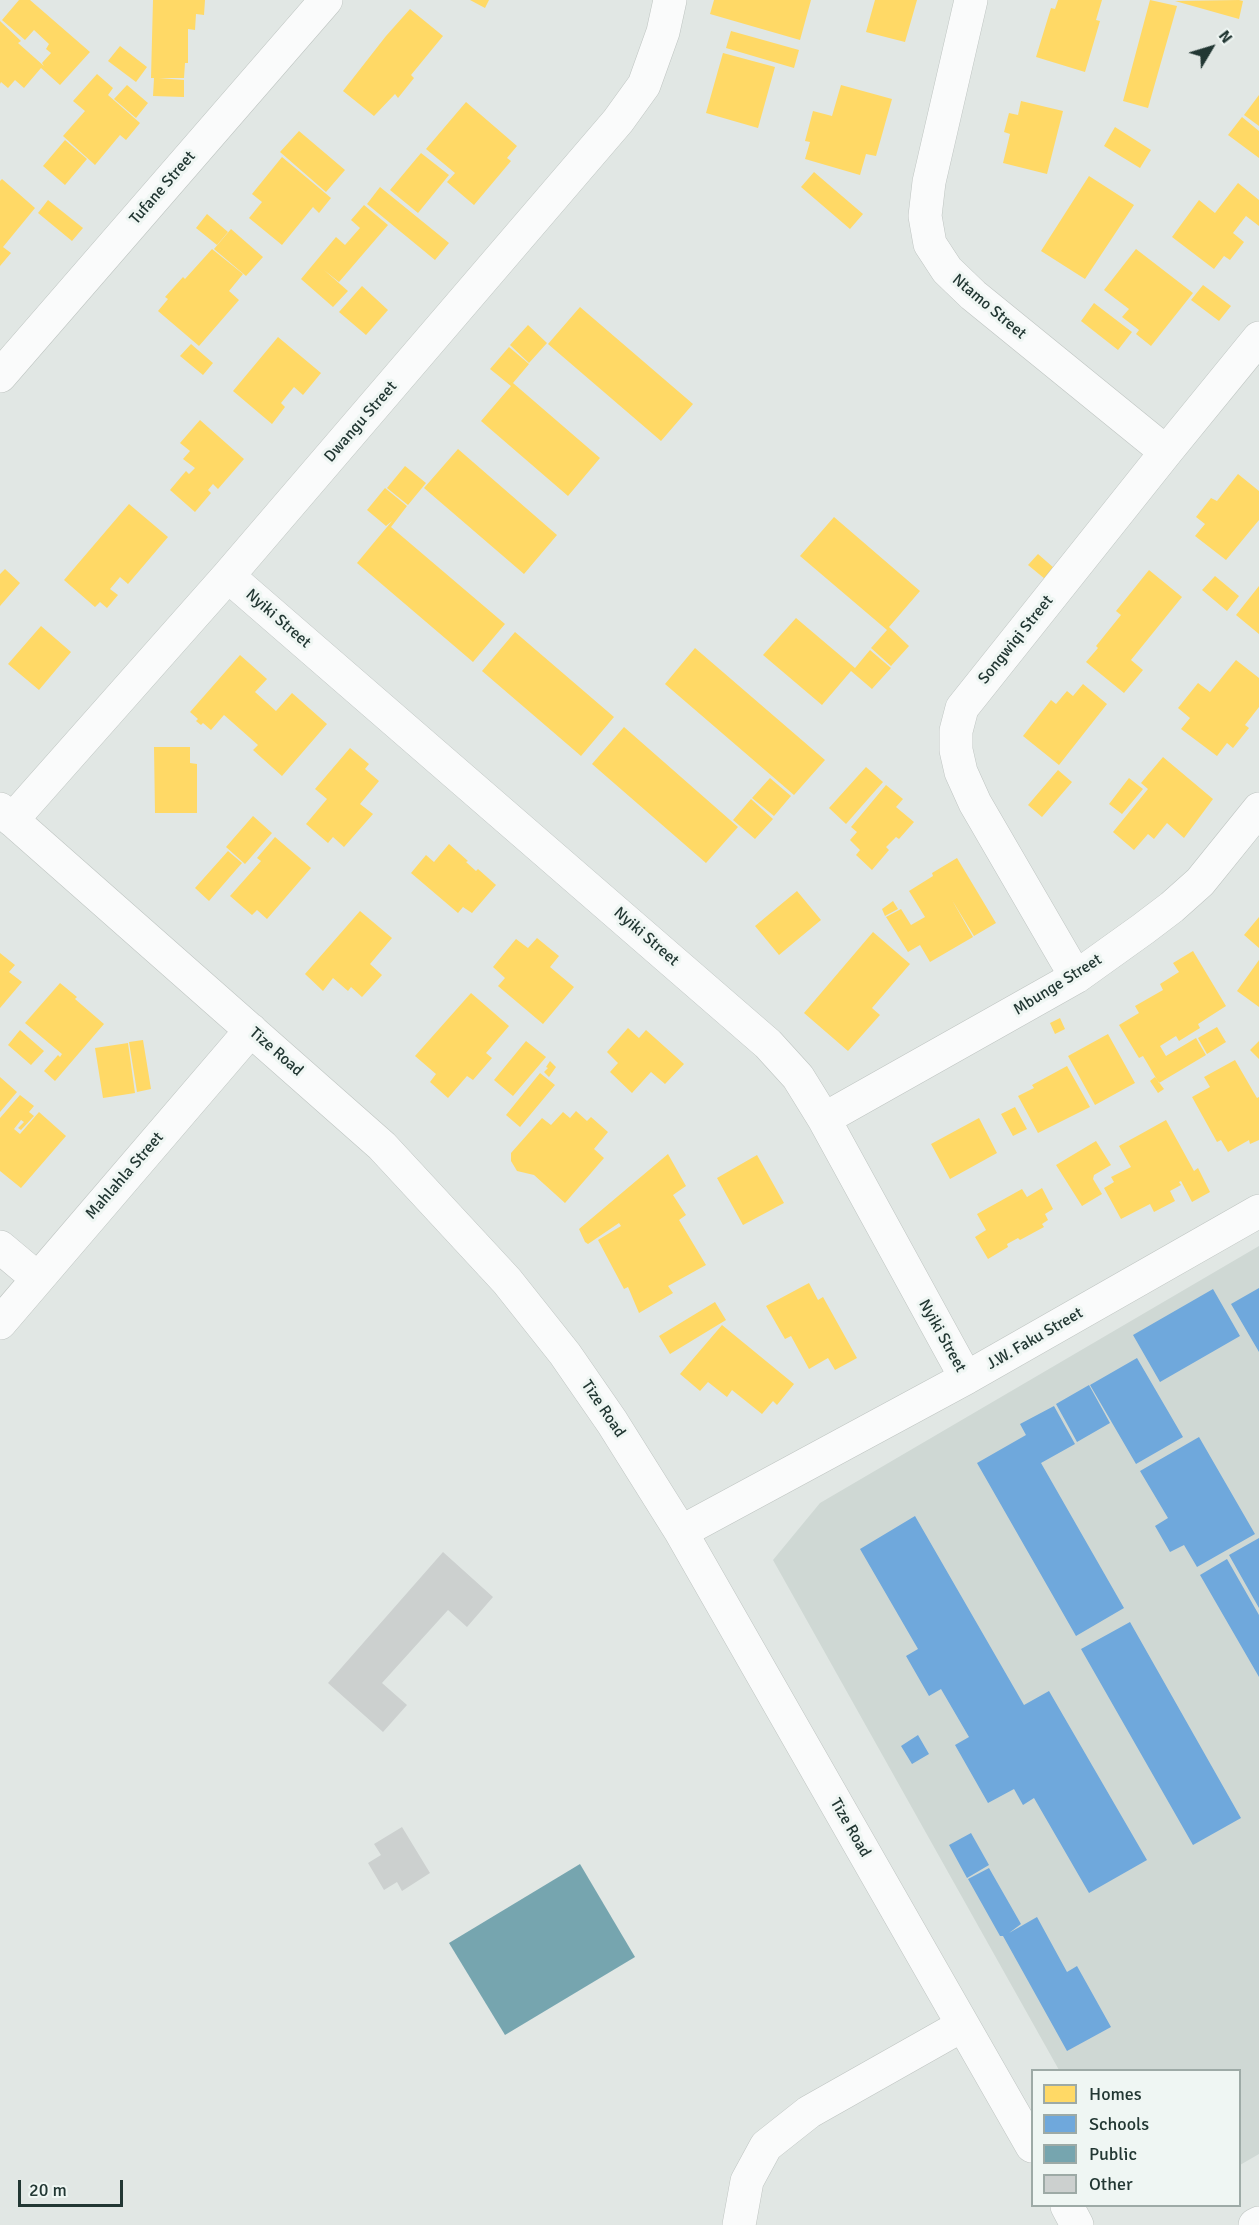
<!DOCTYPE html>
<html>
<head>
<meta charset="utf-8">
<style>
  body { margin:0 }
  #map { position:relative; width:1259px; height:2225px; overflow:hidden; background:#e1e7e4; font-family:Signika,sans-serif }
  canvas { display:block }
  .legend { position:absolute; left:1031px; top:2069px; width:210px; height:138px; box-sizing:border-box; background:#eff6f3; border:2px solid #9daaa6; margin:0; padding:8px 10px; list-style:none; font-size:18px; color:#223733 }
  .legend li { display:flex; align-items:center; gap:12px; height:30px }
  .legend b { width:30px; border:2px solid #9daaa6 }
  .north { position:absolute; left:1181px; top:18px; width:60px; height:60px; -webkit-text-stroke:4px #eff6f3; paint-order:stroke; rotate:52deg; font-size:16px; font-weight:700; line-height:24px; text-align:center; color:#223733 }
  .north::after { content:''; display:block; margin:auto; width:21px; height:27px; background:#223733; clip-path:polygon(50% 0,100% 100%,50% 72%,0 100%) }
  .scale { position:absolute; left:18px; top:2180px; width:105px; height:27px; box-sizing:border-box; border:3px solid #223733; border-top:0; padding-left:8px; font-size:18px; line-height:21px; white-space:nowrap; color:#223733; -webkit-text-stroke:4px #eff6f3; paint-order:stroke }
</style>
</head>
<body>
<div id="map">
<canvas width="1259" height="2225"></canvas>
<ul class="legend">
<li><b style="height:16px;background:#ffd966"></b>Homes</li>
<li><b style="height:16px;background:#6fa8dc"></b>Schools</li>
<li><b style="height:16px;background:#76a5af"></b>Public</li>
<li><b style="height:16px;background:#ccd0cf"></b>Other</li>
</ul>
<div class="north">N</div>
<div class="scale">20 m</div>
</div>
<script>
const ctx = document.querySelector('canvas').getContext('2d');
ctx.lineJoin = 'round';
function paint(path, color) { ctx.fillStyle = color; ctx.fill(path, 'evenodd'); }
function stroke(path, color, width, dash) { ctx.strokeStyle = color; ctx.lineWidth = width; ctx.lineCap = dash ? 'butt' : 'round'; ctx.setLineDash(dash || []); ctx.stroke(path); }
function label(font, color, halo, rows, align = 'center') {
  ctx.font = font + ' Signika,sans-serif'; ctx.lineWidth = 6; ctx.setLineDash([]); ctx.textBaseline = 'middle'; ctx.strokeStyle = halo; ctx.fillStyle = color; for (const [text, x, y, turn = 0] of rows) {
    ctx.save(); ctx.translate(x, y); ctx.rotate((+turn || 0) * Math.PI / 180); ctx.textAlign = isNaN(turn) ? turn : align; if (halo) ctx.strokeText(text, 0, 0); ctx.fillText(text, 0, 0); ctx.restore();
  }
}
const built = new Path2D(`
  M1259 1246V2154L1240 2165V2070H1059L773 1560 820 1503Z`);
const homes = new Path2D(`
  M19 0H30L90 52 60 85 41 68 24 88 15 80 8 88 1 82 0 84V21L21 41 18 43 44 66 42 63 51 53 46 49 49 44 34 30 25 40 2 20Z
  M153 0H205L204 15 196 14 195 30 188 29V63H185L184 78H159L184 80V97L153 96 154 78H151Z
  M470 0H489L485 8Z
  M714 0H811L800 40 710 14Z
  M875 0H917L905 42 866 32Z
  M1058 0H1102L1096 20 1100 21 1085 72 1036 57 1051 8 1055 9Z
  M1150 0 1177 6 1148 108 1123 101Z
  M1239 0 1243 1 1239 19 1175 1Z
  M410 9 443 36 411 75 414 78 398 98 395 94 374 116 343 91 386 36Z
  M731 31 799 50 794 68 726 48Z
  M120 46 147 67 136 82 108 61Z
  M723 53 775 67 758 128 706 113Z
  M97 74 113 88 108 95 140 123 126 140 120 135 95 165 63 136 85 111 73 101Z
  M127 85 148 103 136 118 114 99Z
  M841 85 892 99 876 156 866 154 860 175 805 159 810 142 805 141 813 111 832 116Z
  M1259 95V126L1244 115Z
  M1021 101 1063 111 1047 174 1003 163 1010 134 1004 132 1009 113 1018 115Z
  M466 102 517 146 507 158 511 161 474 205 447 182 455 173 426 149Z
  M1242 117 1259 131V158L1228 135Z
  M1115 127 1151 150 1140 168 1104 146Z
  M299 131 345 170 326 192 280 152Z
  M65 140 87 159 65 185 43 166Z
  M421 153 449 175 418 213 390 190Z
  M282 157 331 198 319 213 313 207 282 245 249 218 262 202 252 194Z
  M814 172 863 214 850 229 801 187Z
  M1089 176 1134 205 1085 279 1041 251Z
  M2 179 35 208 3 247 11 253 0 266V181Z
  M1238 183 1259 200V226L1246 216 1233 233 1244 242 1230 260 1224 256 1214 269 1172 237 1199 200 1215 213Z
  M380 187 449 243 435 260 367 204Z
  M48 200 83 228 72 241 38 213Z
  M364 205 388 225 339 282 324 270 348 291 333 307 301 279 336 237 345 245 360 228 351 220Z
  M207 214 228 232 217 245 196 228Z
  M231 229 263 257 246 276 214 249Z
  M212 249 243 274 229 291 239 300 199 346 158 311 168 299 165 297 183 277 185 279Z
  M1136 249 1193 293 1151 346 1136 334 1139 330 1122 317 1129 309 1104 290Z
  M1203 285 1231 306 1219 321 1191 300Z
  M362 286 388 310 366 335 339 312Z
  M1094 303 1132 332 1118 350 1081 321Z
  M580 307 693 404 661 441 548 344Z
  M528 325 547 343 529 363 510 345Z
  M278 337 321 373 303 395 294 387 281 403 285 407 272 424 233 391Z
  M191 344 213 363 203 375 180 356Z
  M509 347 529 364 513 383 600 458 568 496 481 421 511 386 490 369Z
  M200 420 244 459 218 489 213 484 208 490 211 493 195 512 170 490 186 471 189 474 195 468 183 459 190 451 180 443Z
  M458 449 557 535 524 574 424 488Z
  M405 466 426 483 408 505 387 488Z
  M1238 474 1259 491V520L1226 560 1195 536 1205 524 1196 517 1211 498 1217 501Z
  M385 488 407 506 391 527 505 624 473 662 357 563 392 521 386 526 367 510Z
  M129 504 168 537 128 584 120 577 110 589 118 595 107 608 100 602 95 607 64 580Z
  M834 517 920 591 889 627 909 646 891 666 871 648 887 630 800 556Z
  M1038 554 1054 568 1045 579 1028 565Z
  M5 569 20 583 0 606V574Z
  M1149 570 1182 597 1131 660 1143 670 1124 693 1086 662 1098 648 1096 646 1121 615 1116 611Z
  M1215 576 1239 596 1227 611 1202 590Z
  M1259 586V634L1236 615Z
  M796 618 855 668 870 650 891 668 872 689 851 671 822 705 763 655Z
  M41 626 71 652 39 690 8 664Z
  M515 632 614 717 581 756 482 671Z
  M695 648 825 760 794 795 665 684Z
  M240 655 267 679 255 692 276 711 292 693 327 724 282 776 253 750 258 745 224 715 211 730 203 723 201 725 196 721 198 719 190 712Z
  M1236 660 1259 678V707L1245 725 1249 728 1233 748 1227 743 1217 756 1181 729 1190 718 1178 708 1198 683 1210 692Z
  M1083 684 1107 704 1059 765 1023 736 1051 700 1056 704 1067 691 1073 696Z
  M624 727 738 827 706 863 592 764Z
  M154 747H190V763L197 764V813H155Z
  M350 748 369 764 365 769 379 781 360 804 373 814 344 847 333 837 328 843 306 824 327 799 315 789Z
  M1163 757 1213 799 1184 838 1167 823 1154 839 1148 834 1134 850 1113 832 1148 789 1141 783Z
  M866 767 883 782 846 824 829 808Z
  M1058 770 1072 782 1042 817 1028 805Z
  M770 778 791 796 774 816 752 798Z
  M1129 778 1143 789 1122 814 1109 804Z
  M886 785 903 799 896 807 914 822 899 839 896 837 886 847 889 850 872 870 856 855 860 850 850 840 857 832 851 827Z
  M751 799 773 819 755 839 733 820Z
  M253 816 272 833 245 864 226 847Z
  M275 837 311 868 267 919 257 910 252 915 230 896 261 861 257 858Z
  M449 844 468 861 466 862 476 871 478 869 496 885 472 913 463 907 458 913 411 873 426 855 434 862Z
  M228 851 242 863 209 901 195 888Z
  M957 858 996 923 974 936 952 900 973 937 930 962 920 945 908 952 886 917 901 909 911 925 925 917 909 891 933 876 932 873Z
  M797 891 821 920 779 955 755 926Z
  M893 901 898 909 885 916 882 909Z
  M360 911 392 938 370 964 382 975 362 997 351 987 348 991 333 978 323 991 305 974Z
  M1259 917V948L1244 935Z
  M873 932 910 964 872 1008 880 1015 848 1051 804 1013Z
  M537 938 559 956 550 967 574 987 543 1024 498 986 505 978 493 967 516 939 528 948Z
  M1193 951 1226 1006 1198 1024 1200 1028 1179 1041 1176 1036 1160 1046 1166 1056 1196 1038 1206 1055 1159 1083 1143 1056 1139 1058 1119 1025 1139 1013 1135 1006 1163 990 1160 984 1179 972 1173 963Z
  M0 953 15 965 9 972 22 982 0 1008Z
  M1259 960V1007L1237 991Z
  M60 983 77 997 75 999 104 1024 55 1081 44 1071 58 1055 60 1057 62 1054 25 1023Z
  M471 993 509 1026 486 1053 492 1058 473 1080 467 1076 448 1098 430 1082 436 1074 415 1056Z
  M1060 1018 1065 1029 1055 1034 1050 1023Z
  M1217 1027 1226 1042 1207 1054 1198 1038Z
  M628 1028 639 1038 646 1030 684 1064 665 1084 651 1072 632 1093 610 1072 618 1063 607 1052Z
  M20 1030 44 1051 31 1065 8 1045Z
  M1108 1034 1135 1083 1095 1105 1068 1056Z
  M143 1040 151 1089 137 1092 129 1042Z
  M526 1041 546 1057 513 1096 494 1080Z
  M1259 1041V1059L1250 1050Z
  M128 1043 135 1093 103 1098 95 1048Z
  M1235 1060 1257 1098 1259 1097V1140L1250 1144 1249 1140 1228 1152 1221 1140 1217 1142 1192 1097 1210 1087 1204 1077Z
  M550 1061 556 1067 549 1077 544 1072 548 1068 546 1067Z
  M1067 1066 1090 1107 1038 1133 1018 1096 1034 1088 1032 1085Z
  M540 1073 555 1085 520 1127 506 1115Z
  M0 1077 17 1092 0 1112Z
  M1155 1077 1164 1089 1158 1093 1150 1081Z
  M20 1095 34 1106 29 1112 34 1116 21 1130 18 1128 24 1122 21 1120 14 1129 20 1134 39 1112 66 1136 21 1188 0 1171V1118Z
  M1015 1107 1027 1129 1013 1136 1001 1114Z
  M576 1111 587 1121 591 1117 608 1132 594 1149 604 1158 565 1203 534 1175 517 1171 511 1161V1153L542 1118 551 1125 563 1112 570 1118Z
  M979 1118 997 1153 950 1179 931 1144Z
  M1166 1120 1194 1171 1198 1168 1210 1192 1192 1202 1181 1181 1179 1182 1181 1185 1170 1191 1175 1201 1154 1212 1150 1204 1121 1219 1104 1188 1114 1182 1111 1177 1131 1167 1119 1146Z
  M1096 1141 1111 1165 1094 1175 1093 1179 1102 1194 1082 1206 1056 1165Z
  M668 1154 686 1186 673 1195 686 1215 679 1220 706 1265 668 1286 673 1293 639 1313 628 1287 624 1289 598 1240 621 1226 619 1223 588 1244 585 1242 579 1229Z
  M757 1155 784 1203 743 1225 717 1178Z
  M1042 1188 1053 1209 1045 1214 1048 1220 1042 1224 1044 1227 1020 1240 1018 1238 1007 1244 1008 1247 988 1259 975 1237 986 1230 977 1214 1022 1189 1027 1197Z
  M809 1283 818 1300 823 1297 857 1358 835 1370 828 1358 809 1369 791 1336 785 1339 766 1306Z
  M715 1302 726 1320 670 1354 659 1336Z
  M722 1325 794 1384 777 1405 773 1401 762 1414 732 1390 727 1397 708 1382 700 1391 680 1374Z`);
const schools = new Path2D(`
  M1259 1288V1352L1231 1304Z
  M1213 1289 1240 1336 1160 1382 1133 1335Z
  M1137 1358 1183 1437 1136 1464 1090 1385Z
  M1089 1385 1110 1423 1077 1442 1056 1404Z
  M1054 1406 1075 1444 1041 1463 1124 1608 1076 1636 977 1463 1026 1435 1020 1424Z
  M1199 1437 1255 1534 1197 1567 1184 1545 1170 1552 1155 1526 1168 1518 1140 1471Z
  M915 1516 1024 1705 1049 1691 1147 1860 1089 1893 1034 1798 1023 1805 1014 1789 988 1803 955 1745 969 1737 941 1689 929 1696 906 1656 918 1649 860 1549Z
  M1259 1538V1608L1229 1555Z
  M1227 1559 1259 1615V1677L1200 1575Z
  M1130 1622 1241 1818 1193 1845 1081 1649Z
  M918 1735 929 1754 912 1764 901 1746Z
  M971 1833 989 1865 967 1878 949 1845Z
  M989 1868 1021 1924 1009 1933 1037 1917 1067 1972 1077 1966 1111 2027 1067 2051 1003 1936H1000L968 1879Z`);
const public = new Path2D(`
  M580 1864 635 1957 505 2035 449 1943Z`);
const building = new Path2D(`
  M443 1552 493 1597 467 1627 448 1610 382 1683 407 1705 383 1732 328 1683Z
  M402 1827 430 1873 402 1891 397 1882 384 1890 368 1863 381 1855 374 1844Z`);
const minor = new Path2D(`
  M971 0 929 182 925 216 930 244 947 270 973 295 1166 452
  M0 376 326 0
  M228 576 768 1044 798 1077 824 1119 966 1378
  M0 809 382 1146 507 1281 565 1354 612 1422 681 1532 1032 2146
  M12 820 228 576 618 121 644 85 663 32 670 0
  M1076 977 975 803 961 772 956 750V731L962 708 1166 452 1259 338
  M824 1119 1076 977 1143 929 1172 907 1200 882 1259 809
  M0 1247 37 1278
  M0 1323 251 1030
  M681 1532 966 1378 1259 1211
  M1067 2206 1077 2225
  M739 2225 747 2181 766 2146 809 2112 963 2025
  M1255 2225 1259 2223`);
const streetNames = [
  ["Tufane Street",163,188,-49],
  ["Ntamo Street",989,307,40],
  ["Dwangu Street",361,422,-49],
  ["Nyiki Street",278,619,41],
  ["Songwiqi Street",1016,640,-51],
  ["Nyiki Street",646,937,41],
  ["Mbunge Street",1058,985,-32],
  ["Tize Road",276,1052,41],
  ["Mahlahla Street",125,1176,-49],
  ["Nyiki Street",942,1336,61],
  ["J.W. Faku Street",1035,1339,-30],
  ["Tize Road",603,1409,56],
  ["Tize Road",850,1828,60]
];
paint(built, '#cfd8d4');
paint(homes, '#ffd966');
paint(schools, '#6fa8dc');
paint(public, '#76a5af');
paint(building, '#ccd0cf');
stroke(minor, '#bec4c1', 34);
stroke(minor, '#fafbfb', 33);
label('16px', '#223733', '#eff6f3', streetNames);
</script>
</body>
</html>
